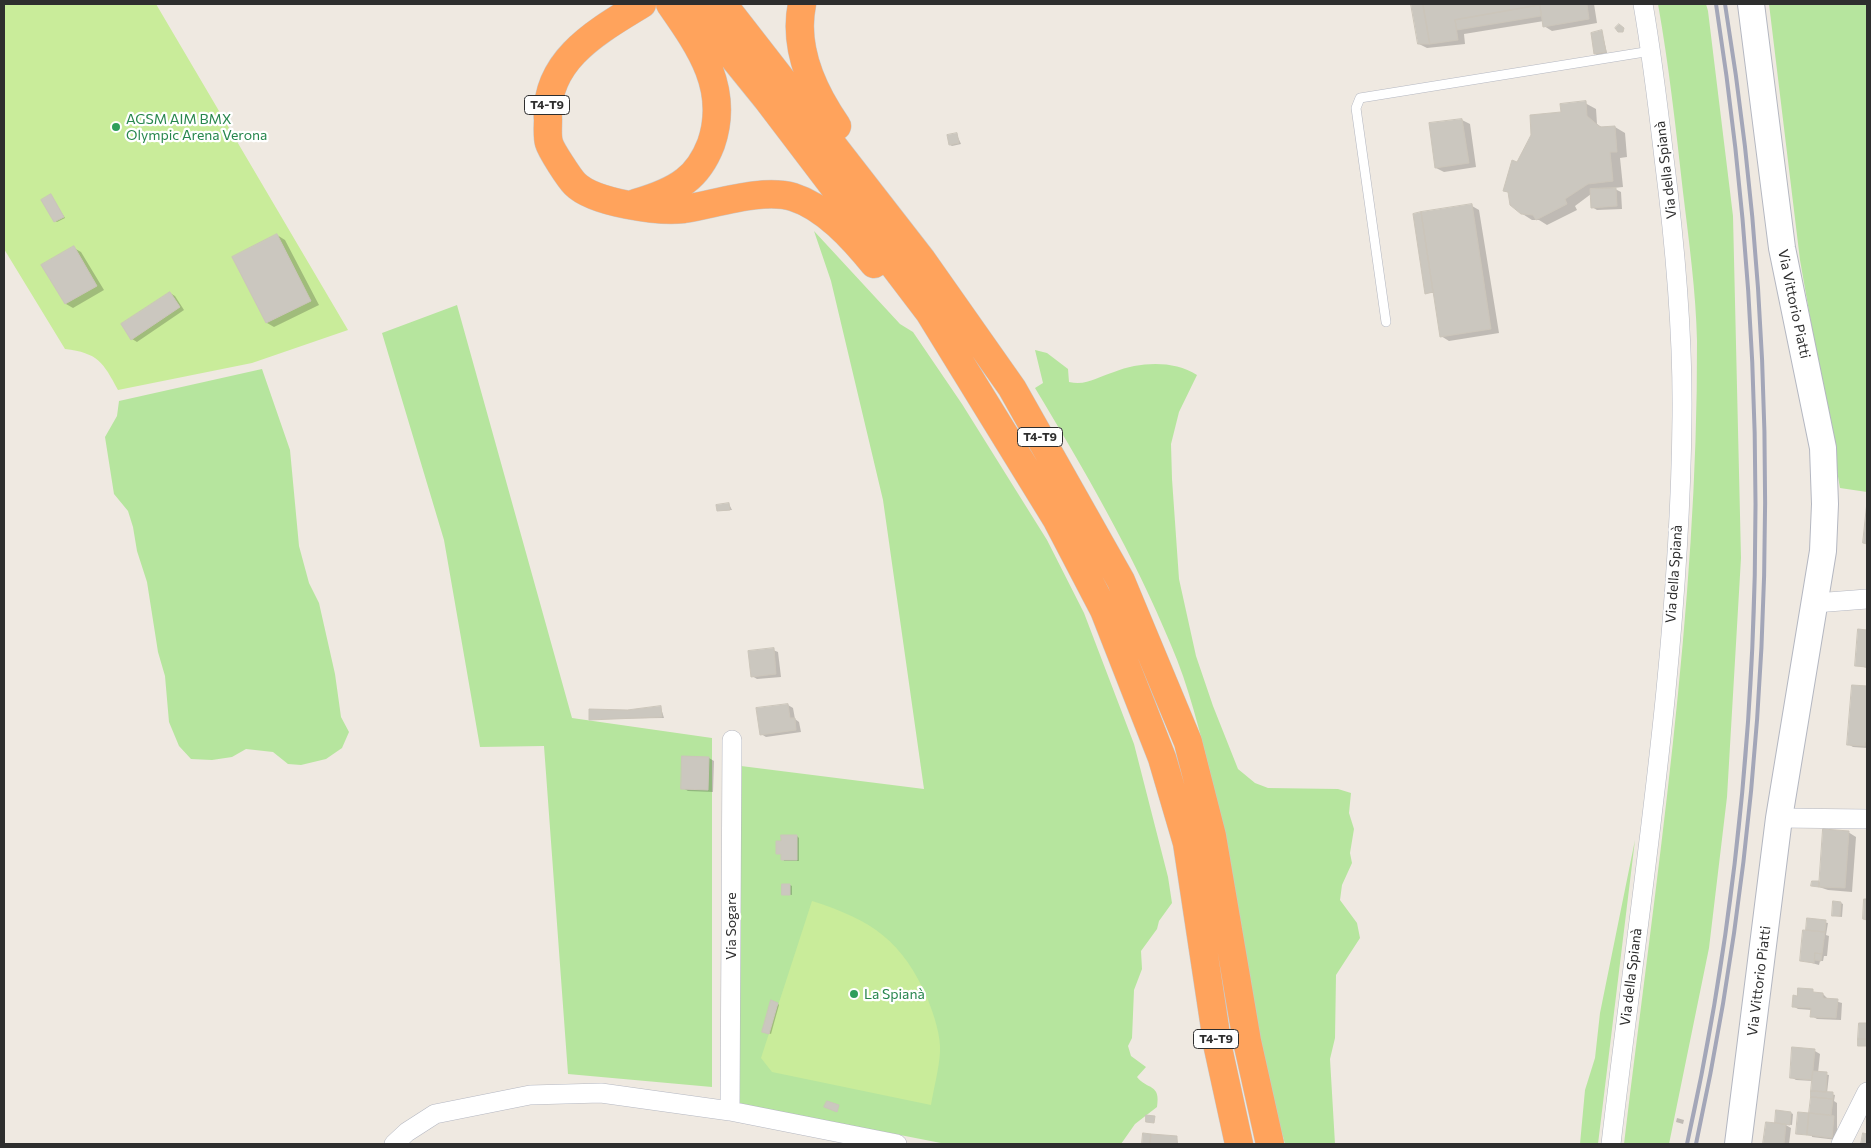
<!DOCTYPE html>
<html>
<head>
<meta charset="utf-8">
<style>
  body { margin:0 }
  #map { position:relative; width:1871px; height:1148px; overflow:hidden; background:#efe9e1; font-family:Commissioner,sans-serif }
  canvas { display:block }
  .frame { position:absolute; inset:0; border:5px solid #2e2e2e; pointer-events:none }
</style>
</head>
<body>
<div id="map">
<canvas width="1871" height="1148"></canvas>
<div class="frame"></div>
</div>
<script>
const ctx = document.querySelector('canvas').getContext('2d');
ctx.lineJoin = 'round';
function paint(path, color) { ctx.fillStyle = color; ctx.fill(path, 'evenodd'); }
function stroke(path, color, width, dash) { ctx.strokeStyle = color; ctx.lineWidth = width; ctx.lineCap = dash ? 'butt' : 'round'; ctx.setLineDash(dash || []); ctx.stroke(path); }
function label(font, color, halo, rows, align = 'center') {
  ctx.font = font + ' Commissioner,sans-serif'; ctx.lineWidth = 4.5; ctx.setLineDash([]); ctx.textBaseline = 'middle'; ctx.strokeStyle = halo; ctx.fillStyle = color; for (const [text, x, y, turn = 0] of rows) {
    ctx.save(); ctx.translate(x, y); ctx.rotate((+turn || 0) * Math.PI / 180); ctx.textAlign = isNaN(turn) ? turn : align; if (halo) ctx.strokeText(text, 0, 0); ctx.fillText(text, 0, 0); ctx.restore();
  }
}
const green = new Path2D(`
  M1658 4H1706L1708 11 1733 216 1741 558 1727 797 1709 948 1669 1144H1624C1656 877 1698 611 1697 341 1696 292 1689 242 1683 192 1676 129 1669 66 1658 4Z
  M1769 4H1867V492L1840 488 1800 260Z
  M814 231 900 324 913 332 962 404 1047 540 1084 613 1134 744 1168 877 1172 903 1159 921 1157 929 1141 951 1142 969 1134 990 1132 1038 1128 1046 1131 1056 1146 1067 1137 1077C1147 1090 1161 1083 1157 1107L1135 1124 1121 1144H946L737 1103 741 766 924 789 883 500 831 281Z
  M457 305 572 718 712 738V1087L568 1074 544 746 480 747 444 540 382 333Z
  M1035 350 1047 353 1068 369 1069 382C1087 386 1097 377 1114 372 1140 362 1173 360 1197 375L1179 412 1171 444 1172 479 1179 579 1196 656 1213 706 1238 769 1255 783 1268 788 1338 789 1351 793 1349 813 1354 829 1350 853 1352 863 1342 885 1340 900 1357 923 1360 938 1336 975 1335 1038 1330 1059 1335 1144H1285C1250 1024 1242 898 1211 776 1200 733 1189 686 1171 645 1134 555 1085 471 1035 388L1043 383Z
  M262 369 290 450 299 546 309 583 319 603 335 674 341 717 349 732 342 748 326 759 301 765 288 764 273 752 246 749 232 757 212 760 191 759 179 746 169 722 165 676 158 652 147 582 137 551 133 527 128 511 114 494 105 437 117 416 119 401Z
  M1635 840 1598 1144H1580L1585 1090 1595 1058 1600 1013Z`);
const pitch = new Path2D(`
  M4 4H156L348 330 252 363 118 390C103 362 98 353 65 349L4 249Z
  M812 901C872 920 903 941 928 1000 934 1015 941 1036 940 1052 939 1069 934 1087 931 1105L772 1072 761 1058Z`);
const shadow = new Path2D(`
  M1412 4H1594L1597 23 1552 31 1544 26V21L1464 34 1465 44 1427 48 1419 44Z
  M1602 32 1607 53 1597 55 1595 54Z
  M1585 103 1596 109 1597 124 1603 128 1615 127 1625 133 1627 157 1620 158 1623 187 1613 188 1621 192 1622 209 1597 210 1592 207 1591 194 1575 206 1577 210 1547 225 1539 220H1532L1521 213 1509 193 1504 190 1517 164 1562 113Z
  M1462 120 1470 124 1476 167 1444 172 1436 168Z
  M957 135 961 144 952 146 950 145Z
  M51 196 65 218 57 222 55 221Z
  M1472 206 1479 210 1499 333 1449 341 1441 336 1435 293H1426L1414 215Z
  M277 235 285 240 319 305 274 327 267 323Z
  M74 248 81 252 104 290 73 308 66 304Z
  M170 293 175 296 184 310 137 342 132 339Z
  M729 504 732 510 718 511Z
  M1859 630 1867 631V668L1856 665Z
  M773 650 778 652 781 677 757 679 752 676Z
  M1853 686 1867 687V748L1853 747 1848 744Z
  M788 705 793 708 795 719 799 722 801 732 766 737 761 734Z
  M661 708 664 718 591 719 627 711Z
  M709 758 714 761 713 792 688 791 683 788Z
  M1848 832 1856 837 1852 892 1828 890 1813 885V882H1820Z
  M797 836 799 838V861H784L782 854 777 853Z
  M790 885 792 886V895L783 894Z
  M1841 903 1843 904 1842 917 1835 916 1833 915Z
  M1808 919 1828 923 1826 935 1829 936 1827 956H1824L1823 961H1820L1819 965 1801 960Z
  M1823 994 1828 999 1842 1003 1841 1020 1817 1019 1812 1016V1010L1798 1009 1793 1006 1798 997Z
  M778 1004 779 1005 771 1034 765 1032Z
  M1815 1051 1820 1054 1818 1073 1829 1075 1827 1093 1835 1095 1834 1101 1837 1103V1140L1812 1137 1810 1115 1813 1081 1796 1080 1791 1077Z
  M1791 1113 1793 1114 1792 1125 1784 1124 1791 1128 1789 1144H1765L1776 1125Z
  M1677 1118 1684 1120 1683 1124 1676 1122Z
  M1144 1135 1177 1138 1178 1144H1143Z`);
const building = new Path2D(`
  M1411 4H1423L1430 44H1418Z
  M1423 4H1587L1589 19 1543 27 1540 5 1455 20 1458 40 1430 44Z
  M1540 5 1541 16 1457 30 1455 20Z
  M1619 24 1624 28 1623 32H1618L1615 28Z
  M1602 30 1606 52 1594 54 1591 33Z
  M1586 101 1587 116 1600 127 1615 126 1617 152H1610L1613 181 1588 184 1565 199 1567 204 1536 220 1533 215 1521 214 1510 205 1508 192 1503 191 1512 160 1517 162 1531 135 1530 115 1561 112 1560 104Z
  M1462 119 1469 163 1435 168 1429 123Z
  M957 133 959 143 949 145 947 135Z
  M1616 188 1617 206 1591 208 1590 189Z
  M51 194 64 217 54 222 41 200Z
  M1472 204 1491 329 1440 337 1421 212Z
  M1421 212 1433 292 1425 294 1413 214Z
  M277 234 311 301 266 323 232 257Z
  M74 246 97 286 65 304 41 265Z
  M170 292 180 307 131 340 121 324Z
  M1867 502V544L1863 543Z
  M729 503 730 510 717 511 716 505Z
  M1858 629 1867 630V667L1855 666Z
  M774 648 776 674 751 677 748 651Z
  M1852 685 1867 686V742H1865V746L1847 745Z
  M788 704 790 718H795L796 730 760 735 756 708Z
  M661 706 662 717 589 720V709L627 710Z
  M682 756 709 757 708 790 681 789Z
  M1823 829 1849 831 1845 888 1819 887Z
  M781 835H797V860H781V854H776V841H781Z
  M1812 881H1819V887L1811 886Z
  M782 884H790V895H782Z
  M1864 899H1867V920L1863 919Z
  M1833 901 1841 902 1840 916H1832Z
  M1807 918 1826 920 1825 932 1806 930Z
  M1803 930 1825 932 1822 954 1815 953 1814 963 1800 961Z
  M1815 953 1822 954 1821 961 1815 960Z
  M1798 988 1813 989V992L1823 993V998L1838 999 1836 1018 1810 1017 1811 1008 1792 1007 1793 995 1797 996Z
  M771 1000 778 1003 769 1034 762 1032Z
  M1859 1023H1867V1039H1858Z
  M1858 1039H1867V1046H1858Z
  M1792 1047 1815 1049 1812 1080 1790 1078Z
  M1813 1071 1827 1072 1826 1092 1811 1091Z
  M1811 1091 1833 1092V1099L1811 1097Z
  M1811 1097 1833 1099 1831 1115 1809 1113Z
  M827 1101 839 1105 837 1112 824 1107Z
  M1776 1110 1791 1112 1790 1125 1775 1123Z
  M1798 1112 1809 1113 1807 1135 1796 1134Z
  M1809 1113 1834 1116 1832 1138 1807 1135Z
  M1146 1115 1155 1116 1154 1123 1146 1122Z
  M1766 1122 1786 1124 1784 1144H1763Z
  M1143 1133 1151 1134 1150 1144H1142Z
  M1863 1133 1867 1134V1144H1861Z
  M1151 1134 1177 1136V1144H1150Z`);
const lane = new Path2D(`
  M1386 322 1356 108 1360 98 1651 51`);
const street = new Path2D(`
  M1815 603 1867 599
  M1779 818 1867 819
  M730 1111 732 740
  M394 1144 407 1132 435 1114 530 1095 601 1093 730 1111 897 1144
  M1611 1144C1639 904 1680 658 1682 416 1683 329 1675 244 1664 158 1658 106 1652 55 1643 4
  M1841 1144 1867 1092`);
const secondary = new Path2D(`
  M1738 1144 1779 818 1823 551 1825 504 1823 448 1782 248 1751 4`);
const highway = new Path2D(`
  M642 4C598 31 544 60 548 120 548 127 547 136 549 143 551 150 569 178 575 184 594 203 659 212 684 209 716 204 762 188 793 197 825 207 853 238 874 264
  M690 4 767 99 929 312 1057 520 1104 610 1162 758 1187 843 1218 1048 1239 1144
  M723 4 922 260 1012 388 1121 581 1188 742 1212 836 1247 1041 1270 1144
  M802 4C793 48 812 90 837 126
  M636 203C653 198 671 192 685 181 697 172 706 157 711 144 730 89 700 47 670 4`);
const rail = new Path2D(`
  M1687 1144C1770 771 1775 381 1716 4
  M1696 1144C1777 771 1787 381 1725 4`);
const markers = [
  [116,127,5,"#2e9e5b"],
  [854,994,5,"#2e9e5b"]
];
const shields = [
  [547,105,45],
  [1040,437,45],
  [1216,1039,45]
];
const shieldNames = [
  ["T4-T9",547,105],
  ["T4-T9",1040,437],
  ["T4-T9",1216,1039]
];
const leisureNames = [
  ["AGSM AIM BMX",126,119],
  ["Olympic Arena Verona",126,135],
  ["La Spianà",864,994]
];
const streetNames = [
  ["Via della Spianà",1666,170,-97],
  ["Via Vittorio Piatti",1794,304,78],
  ["Via della Spianà",1674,574,-86],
  ["Via Sogare",731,926,-90],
  ["Via della Spianà",1631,977,-83],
  ["Via Vittorio Piatti",1759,981,-83]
];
paint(green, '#b6e59e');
paint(pitch, '#c9ec9a');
paint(shadow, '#0003');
paint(building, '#cbc7bf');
stroke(building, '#cbc5ba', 1);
stroke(lane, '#b4b7c1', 10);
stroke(street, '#b4b7c1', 20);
stroke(secondary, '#b4b7c1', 28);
stroke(highway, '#c9c9c9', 29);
stroke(lane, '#fff', 9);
stroke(street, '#fff', 19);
stroke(secondary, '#fff', 26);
stroke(highway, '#ffa35c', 28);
stroke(rail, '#a3a6b8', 4);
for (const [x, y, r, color] of markers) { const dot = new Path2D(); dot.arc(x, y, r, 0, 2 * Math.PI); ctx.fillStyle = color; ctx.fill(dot); stroke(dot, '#fff', 2); }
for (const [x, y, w] of shields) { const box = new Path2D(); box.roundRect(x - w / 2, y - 9.5, w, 19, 4); ctx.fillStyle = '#fff'; ctx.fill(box); stroke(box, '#2e2e2e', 1); }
label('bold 12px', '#2e2e2e', null, shieldNames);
label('14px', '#27864d', '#fff', leisureNames, 'left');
label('14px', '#2e2e2e', '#fff', streetNames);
</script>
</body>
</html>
